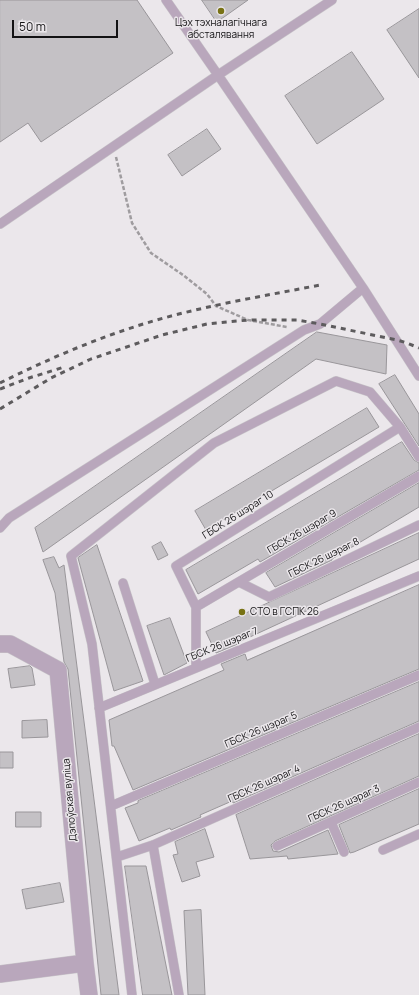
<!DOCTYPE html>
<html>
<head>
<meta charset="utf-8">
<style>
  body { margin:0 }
  #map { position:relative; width:419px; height:995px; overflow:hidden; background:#ebe7eb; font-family:Manrope,sans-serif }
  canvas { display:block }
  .scale { position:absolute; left:12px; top:20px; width:106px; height:18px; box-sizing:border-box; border:2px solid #131214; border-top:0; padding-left:5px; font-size:12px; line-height:14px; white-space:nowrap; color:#131214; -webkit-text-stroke:3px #ebe7eb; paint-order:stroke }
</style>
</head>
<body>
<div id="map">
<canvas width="419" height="995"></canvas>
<div class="scale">50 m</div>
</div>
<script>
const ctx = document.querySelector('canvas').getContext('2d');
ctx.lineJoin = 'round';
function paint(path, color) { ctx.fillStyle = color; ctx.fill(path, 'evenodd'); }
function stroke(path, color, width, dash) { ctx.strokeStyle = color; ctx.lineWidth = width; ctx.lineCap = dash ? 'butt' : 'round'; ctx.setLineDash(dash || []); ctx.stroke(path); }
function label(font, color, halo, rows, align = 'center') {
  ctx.font = font + ' Manrope,sans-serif'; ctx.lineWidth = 3; ctx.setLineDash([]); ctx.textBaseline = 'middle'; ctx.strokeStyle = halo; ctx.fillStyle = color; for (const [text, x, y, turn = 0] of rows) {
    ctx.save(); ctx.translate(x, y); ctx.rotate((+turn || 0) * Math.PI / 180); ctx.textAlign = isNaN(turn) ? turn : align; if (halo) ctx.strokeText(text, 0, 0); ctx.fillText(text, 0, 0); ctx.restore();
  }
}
const building = new Path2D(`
  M0 0H137L173 53 41 142 28 123 0 142Z
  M202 0H248L217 22Z
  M419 9V78L387 30Z
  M352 52 384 99 317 144 285 96Z
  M207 129 221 149 182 176 168 155Z
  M317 332 387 345 386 374 316 359 43 552 35 528Z
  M395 375 419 414V446L379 384Z
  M367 408 379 427 206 530 195 511Z
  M402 442 414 460 419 463V470L260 562 258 559 198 594 186 570Z
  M419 483V507L332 559V560L275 587 266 573Z
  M419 533V559L239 642 240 643 216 653 206 632Z
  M161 542 168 555 158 560 152 547Z
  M97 545 143 681 114 691 78 558Z
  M54 557 59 568 64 565 119 995H101L68 669 64 662 55 593 43 560Z
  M419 585V669L133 790 114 746H112L109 720 224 670 221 664 245 654 247 660Z
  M170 618 187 663 164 675 147 626Z
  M30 666 32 668 35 685 11 688 8 669Z
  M419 682V721L233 803 232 801 200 815 201 817 171 830 170 828 139 841 125 808 138 803V801Z
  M47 720 48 737 22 738V721Z
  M419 734V776L275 841 271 845 273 851 279 852 328 830 338 854 288 859 287 856 250 859 236 815Z
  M0 752H13V768H0Z
  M419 789V824L354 852 350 853 339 825Z
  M16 812H41V827H16Z
  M205 829 214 857 196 862 200 876 182 882 173 855 178 854 175 842Z
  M125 866H146L172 995H143Z
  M60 883 64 902 26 909 22 890Z
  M201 910 205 995H188L184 911Z`);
const path = new Path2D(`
  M116 157 132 223 151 253 183 275 207 294 216 306 248 320 287 327`);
const service = new Path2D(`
  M332 0 218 75 363 288 419 376
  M0 224 218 75 166 0
  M0 528 9 518 304 330 320 324 363 288
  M239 582 269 597 419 525
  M123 583 155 684
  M196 607 419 476
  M196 667V607L176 566 400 427
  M99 708 419 576
  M111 806 419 675
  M331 822 344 852
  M153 845 179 995
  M277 846 419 782
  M383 850 419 834
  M117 857 153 845 419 727
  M132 995 92 644 71 556 214 443 336 381 370 392 400 427 419 457`);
const minor = new Path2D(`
  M0 644H10L58 670 85 963 89 995
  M0 974 85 963`);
const rail = new Path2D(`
  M0 383C44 361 90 341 137 326 196 307 259 297 320 285
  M0 389 29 378 64 367
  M0 409 51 378 91 359 162 335 207 324 248 320H297L320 324 397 340 407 343 419 348`);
const markers = [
  [221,11,4,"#787214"],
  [242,612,4,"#787214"]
];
const poiNames = [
  ["Цэх тэхналагічнага",221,23],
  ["абсталявання",221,35],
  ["СТО в ГСПК 26",250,612,"left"]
];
const streetNames = [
  ["ГБСК 26 шэраг 10",238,515,-32],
  ["ГБСК 26 шэраг 9",302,532,-30],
  ["ГБСК 26 шэраг 8",324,558,-26],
  ["ГБСК 26 шэраг 7",222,645,-22],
  ["ГБСК 26 шэраг 5",261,730,-23],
  ["ГБСК 26 шэраг 4",264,784,-24],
  ["Дэпоўская вуліца",70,800,-95],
  ["ГБСК 26 шэраг 3",344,804,-24]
];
paint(building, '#c4c1c5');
stroke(building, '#99969a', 1);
stroke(service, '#c8c5c9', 10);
stroke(minor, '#c8c5c9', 18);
stroke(path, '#9f9c9f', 2.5, [4, 2]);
stroke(service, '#b9a7bc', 9);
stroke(minor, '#b9a7bc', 17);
stroke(rail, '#5d5b5d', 3, [5, 5]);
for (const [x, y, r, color] of markers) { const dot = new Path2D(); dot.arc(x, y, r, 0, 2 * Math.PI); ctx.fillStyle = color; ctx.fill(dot); stroke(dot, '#ebe7eb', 1.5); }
label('10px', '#131214', '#ebe7eb', poiNames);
label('10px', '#131214', '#ebe7eb', streetNames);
</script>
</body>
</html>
